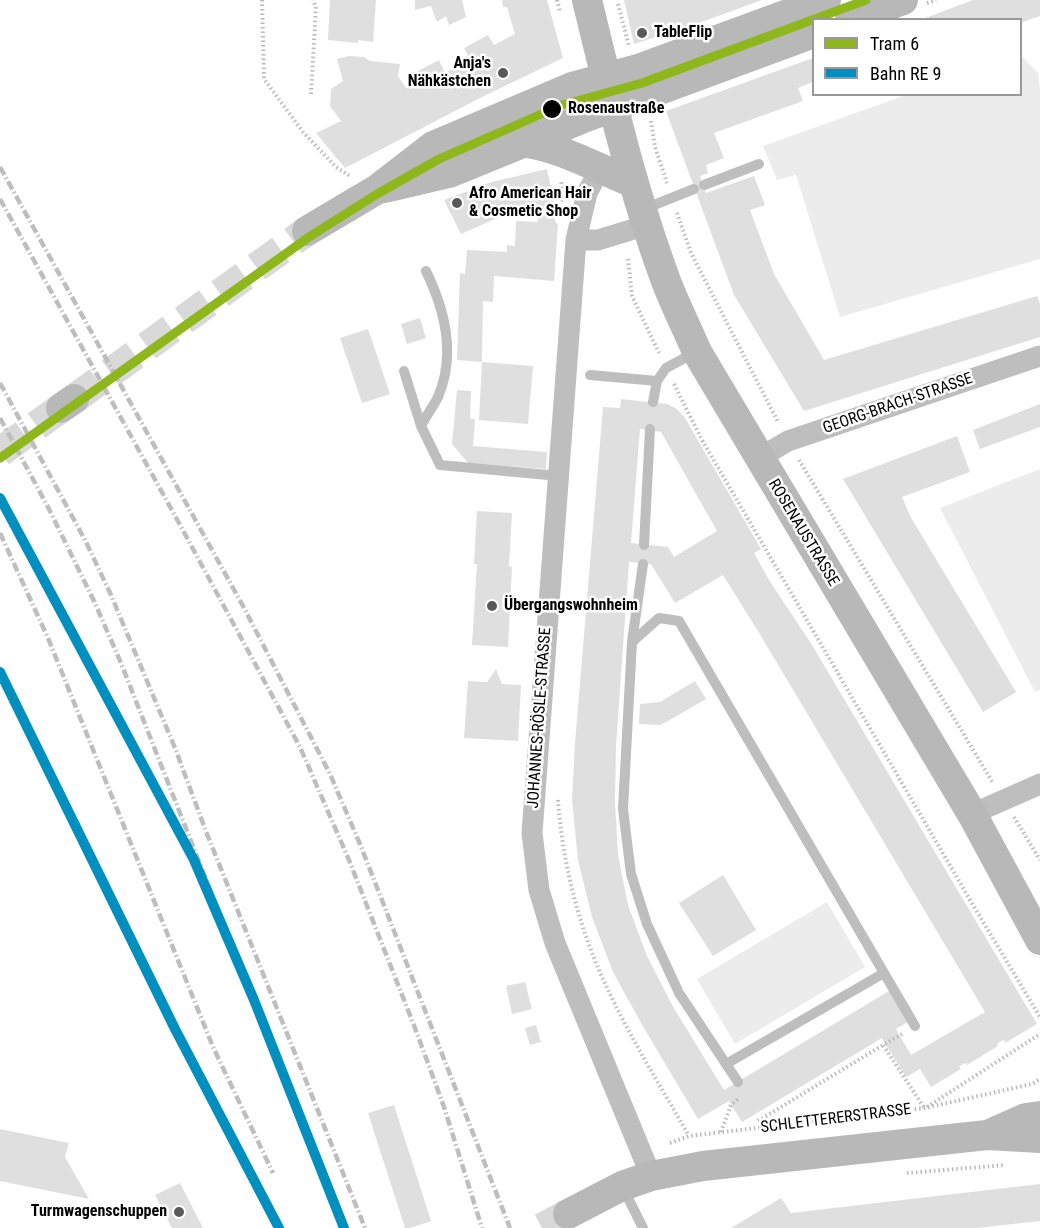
<!DOCTYPE html>
<html>
<head>
<meta charset="utf-8">
<style>
  body { margin:0 }
  #map { position:relative; width:1040px; height:1228px; overflow:hidden; background:#fff; font-family:"Roboto Condensed",sans-serif }
  canvas { display:block }
  .legend { position:absolute; left:812px; top:18px; width:210px; height:78px; box-sizing:border-box; background:#fff; border:2px solid #999; margin:0; padding:8px 10px; list-style:none; font-size:18px; color:#000 }
  .legend li { display:flex; align-items:center; gap:12px; height:30px }
  .legend b { width:30px; border:2px solid #999 }
</style>
</head>
<body>
<div id="map">
<canvas width="1040" height="1228"></canvas>
<ul class="legend">
<li><b style="height:8px;background:#8db71b"></b>Tram 6</li>
<li><b style="height:8px;background:#008fbf"></b>Bahn RE 9</li>
</ul>
</div>
<script>
const ctx = document.querySelector('canvas').getContext('2d');
ctx.lineJoin = 'round';
function paint(path, color) { ctx.fillStyle = color; ctx.fill(path, 'evenodd'); }
function stroke(path, color, width, dash) { ctx.strokeStyle = color; ctx.lineWidth = width; ctx.lineCap = dash ? 'butt' : 'round'; ctx.setLineDash(dash || []); ctx.stroke(path); }
function label(font, color, halo, rows, align = 'center') {
  ctx.font = font + ' "Roboto Condensed",sans-serif'; ctx.lineWidth = 5; ctx.setLineDash([]); ctx.textBaseline = 'middle'; ctx.strokeStyle = halo; ctx.fillStyle = color; for (const [text, x, y, turn = 0] of rows) {
    ctx.save(); ctx.translate(x, y); ctx.rotate((+turn || 0) * Math.PI / 180); ctx.textAlign = isNaN(turn) ? turn : align; if (halo) ctx.strokeText(text, 0, 0); ctx.fillText(text, 0, 0); ctx.restore();
  }
}
const green = new Path2D(`
  M1021 55 1038 73 1040 90V259L840 317 796 175 777 180 763 146 906 95 1020 94Z
  M1040 469V690L1035 692 940 508Z
  M827 902 865 967 735 1044 697 979Z`);
const building = new Path2D(`
  M330 0H376L373 42 358 40V43L328 40Z
  M415 0H462L466 17 449 25 446 16 437 22 431 6 415 10Z
  M502 0H547L563 58 484 96 345 168 316 133 341 121 330 106 331 89 343 81 337 59 349 56 364 57 370 61 400 64 398 76 406 88 420 80 416 72 439 60 445 73 470 59 464 48 488 35 494 45 515 34 507 7H503Z
  M624 0H762L688 27 634 44Z
  M973 0H1040V16L1020 23V20H920Z
  M813 58V82L798 88 803 101 714 133 724 158 706 165 708 173 700 176 706 193 754 176 765 205 750 210 774 274 824 360 1037 296 1040 304V337L804 411 734 295 666 111Z
  M547 169 555 205 552 206 553 212 556 223 558 224 554 281 494 276 493 302 483 301 482 362 457 360 460 273 465 274 467 250 507 252V245L515 246 516 221 538 222 535 210 495 219 461 234 444 200 492 182Z
  M420 318 426 338 407 344 401 324Z
  M368 329 390 394 362 403 340 338Z
  M482 362 533 366 528 424 479 420Z
  M457 390 471 391 470 419H475L473 446 547 452 546 469 468 463 452 444Z
  M621 399 667 404 677 409 685 418 761 549 754 553 769 580 812 645 1037 1024 1005 1043 1004 1040 1000 1042 997 1044 998 1046 967 1065 966 1063 959 1066 961 1069 931 1087 920 1069 906 1077 882 1038 742 1122 729 1101 698 1119 641 1023 613 972 592 917 578 860 572 800 575 743 603 407 620 408ZM640 429 661 432 717 531 674 557 668 547 631 543ZM629 562 651 564 675 603 723 575 761 636 985 1012 911 1055 896 1029 908 1022 889 991 724 1090 672 1005 647 956 628 905 618 855 615 802 616 746Z
  M1040 404V427L980 449 973 430Z
  M957 436 970 472 902 497 910 516 1016 692 983 712 843 479Z
  M477 511 512 513 509 566 512 567 508 647 472 645 477 564H474Z
  M496 669 502 684 521 685 518 741 464 738 468 681 487 682Z
  M695 681 706 699 661 725 639 724 640 704 660 702Z
  M723 875 756 930 713 956 679 903Z
  M525 982 532 1009 512 1014 506 986Z
  M536 1025 541 1042 530 1045 525 1028Z
  M394 1105 431 1221 410 1228H405L368 1113Z
  M0 1129 69 1143 65 1157 89 1199 0 1181Z
  M180 1183 203 1228H172L155 1195Z
  M1040 1184V1221L977 1228H731L781 1198 791 1213Z`);
const secondaryTunnel = new Path2D(`
  M74 399 307 231
  M0 452 61 408
  M542 1228 568 1214`);
const path = new Path2D(`
  M262 0 264 79 303 132 336 167 350 176
  M557 0 560 11
  M927 3 936 0
  M618 4 629 46
  M311 94 316 7 313 0
  M651 121 655 147 667 183
  M553 212 563 198 561 180
  M677 213 691 253 778 422
  M628 259 632 296 659 353
  M674 384 702 440 973 905 1040 1017
  M799 460 993 783
  M558 800C561 840 568 879 580 918 603 995 649 1066 689 1136
  M1014 817 1040 860
  M902 1034 883 1045 925 1109
  M927 1107 1040 1034
  M758 1121 883 1045
  M721 1132 731 1105 738 1099
  M670 1143 689 1136 925 1108 1032 1084 1040 1079
  M907 1173 1005 1165`);
const lane = new Path2D(`
  M704 185 759 164
  M644 209 694 189
  M404 371 421 426 440 465 559 476
  M590 375 657 381 666 368 694 353
  M653 402 657 381
  M421 426C426 416 433 407 438 397 456 355 445 310 426 271
  M644 545 650 429
  M659 618 679 621 884 973 726 1064 679 993 647 924 631 874 623 809 632 642Z
  M632 642 643 564
  M884 973 915 1026
  M726 1064 738 1082
  M623 1188 643 1228`);
const street = new Path2D(`
  M600 169 587 193 576 240 532 833 539 890 555 943 651 1176
  M576 240H598L647 225
  M759 458 788 441 1040 356
  M972 814 1040 784`);
const secondary = new Path2D(`
  M587 0C610 95 632 189 666 281 675 305 687 328 697 352L972 814 1040 940
  M850 20 903 0
  M522 142C562 147 596 168 634 183
  M385 188 449 173 581 119 814 33
  M307 231 376 190 433 146 572 87 638 69 826 0
  M61 408 74 399
  M992 1133 1026 1118 1040 1116
  M568 1214 622 1186 651 1176 703 1166 987 1135 1040 1138`);
const rail = new Path2D(`
  M0 167 243 606 330 774 360 844 510 1228
  M0 199 179 523 300 747 349 860 415 1028 444 1107 482 1228
  M0 383 86 542 111 595 175 748 207 834 365 1228
  M0 418 49 509 94 601 121 663 242 971
  M0 533 48 638 213 1047 273 1173`);
const rail1 = new Path2D(`
  M0 498 194 860 254 1000 344 1228
  M0 672 175 1029 279 1228`);
const tram1 = new Path2D(`
  M0 458 309 237 377 194 439 159 562 105 642 83 866 0`);
const markers = [
  [642,33,6,"#595959"],
  [503,73,6,"#595959"],
  [552,109,10,"#000"],
  [457,203,6,"#595959"],
  [492,606,6,"#595959"],
  [179,1212,6,"#595959"]
];
const poiNames = [
  ["TableFlip",654,33],
  ["Anja's",491,64,"right"],
  ["Nähkästchen",491,82,"right"],
  ["Afro American Hair",469,194],
  ["& Cosmetic Shop",469,212],
  ["Übergangswohnheim",504,606],
  ["Turmwagenschuppen",167,1212,"right"]
];
const stopNames = [
  ["Rosenaustraße",568,109]
];
const streetNames = [
  ["GEORG-BRACH-STRASSE",898,404,-19],
  ["ROSENAUSTRASSE",803,533,59],
  ["JOHANNES-RÖSLE-STRASSE",540,718,-86],
  ["SCHLETTERERSTRASSE",836,1119,-7]
];
paint(green, '#ececec');
paint(building, '#dfdfdf');
stroke(secondaryTunnel, '#d9d9d9', 30, [30, 15]);
stroke(path, '#b9b9b9', 4, [1.5, 3]);
stroke(lane, '#bebebe', 10);
stroke(street, '#bebebe', 21);
stroke(secondary, '#b8b8b8', 30);
stroke(rail, '#bebebe', 4.5, [9, 3, 1.5, 3]);
stroke(rail1, '#008fbf', 10);
stroke(tram1, '#8db71b', 9);
for (const [x, y, r, color] of markers) { const dot = new Path2D(); dot.arc(x, y, r, 0, 2 * Math.PI); ctx.fillStyle = color; ctx.fill(dot); stroke(dot, '#fff', 2); }
label('bold 16px', '#000', '#fff', poiNames, 'left');
label('bold 16px', '#000', '#fff', stopNames, 'left');
label('16px', '#000', '#fff', streetNames);
</script>
</body>
</html>
